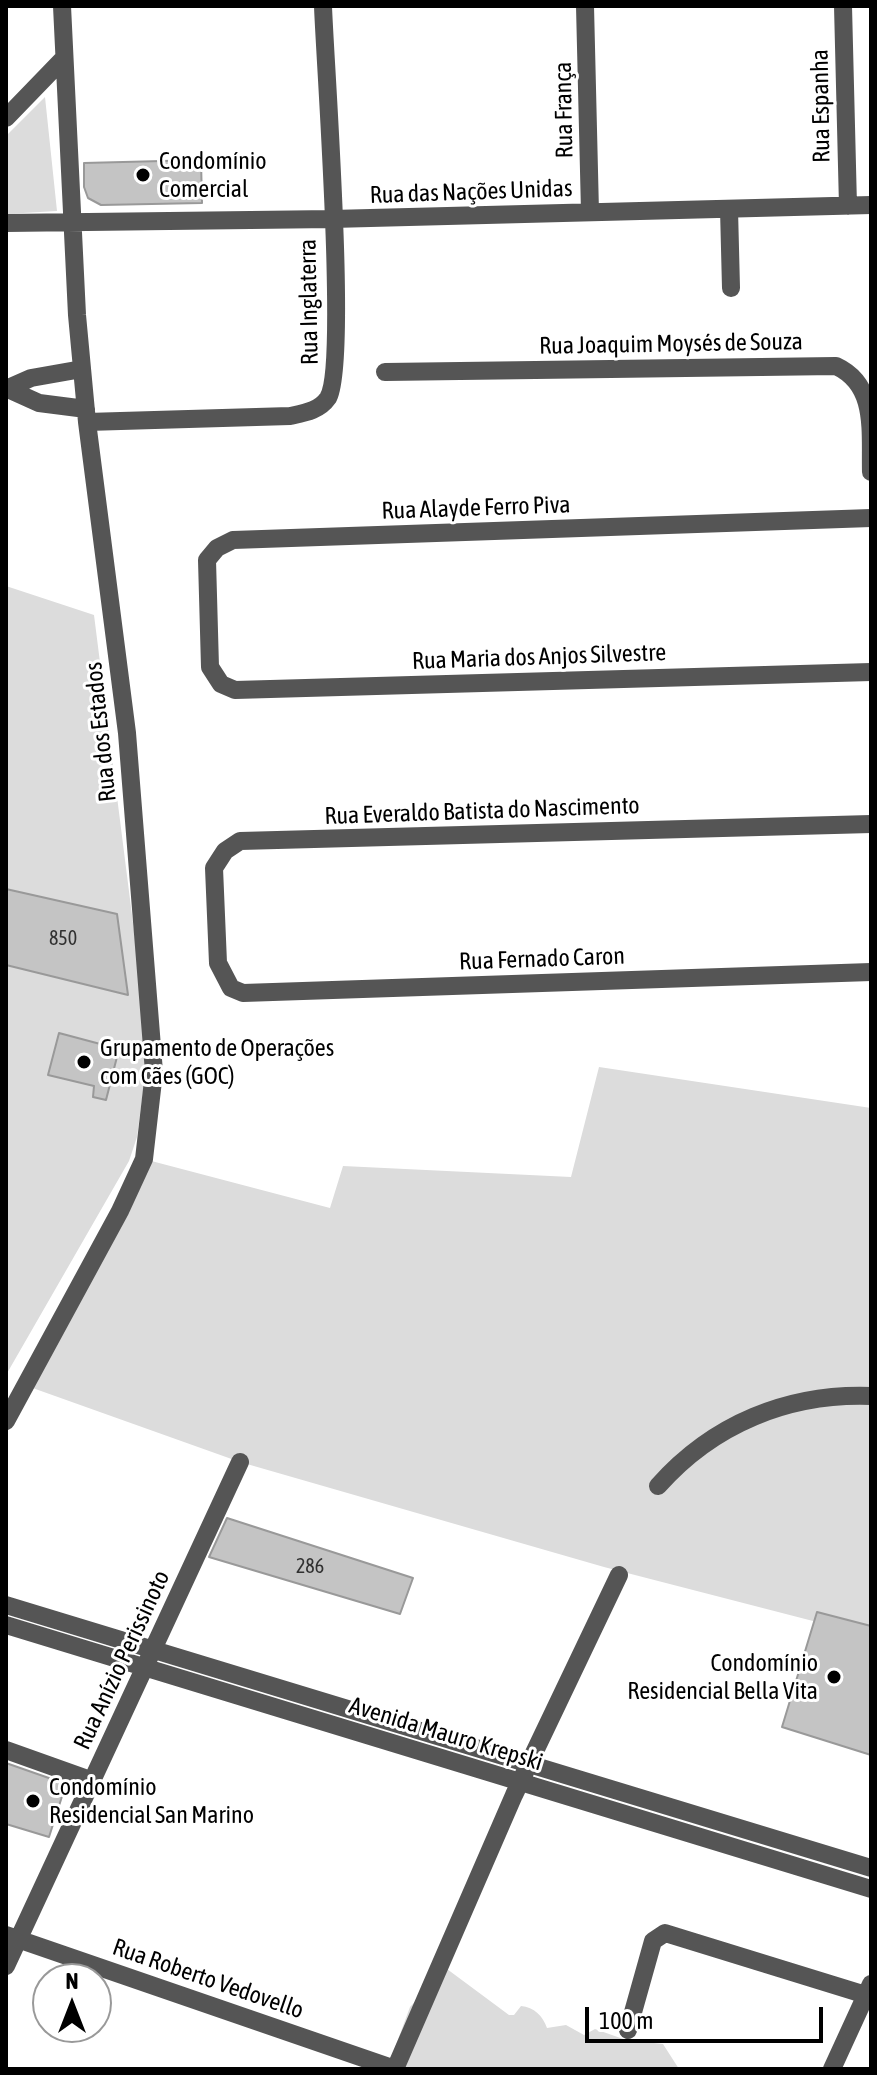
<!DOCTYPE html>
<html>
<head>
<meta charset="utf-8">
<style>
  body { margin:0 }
  #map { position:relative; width:877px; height:2075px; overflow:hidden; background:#fff; font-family:"Asap Condensed",sans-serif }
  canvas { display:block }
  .frame { position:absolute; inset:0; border:8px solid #000; pointer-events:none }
  .north { position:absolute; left:32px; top:1963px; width:80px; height:80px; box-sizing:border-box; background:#fff; border:2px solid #999; border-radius:50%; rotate:0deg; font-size:22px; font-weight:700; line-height:32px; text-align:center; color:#000 }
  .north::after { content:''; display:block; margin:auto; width:28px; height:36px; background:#000; clip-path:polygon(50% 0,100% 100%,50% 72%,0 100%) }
  .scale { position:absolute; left:585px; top:2007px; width:238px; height:36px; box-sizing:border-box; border:4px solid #000; border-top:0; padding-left:10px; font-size:24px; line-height:28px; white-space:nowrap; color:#000; -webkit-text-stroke:6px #fff; paint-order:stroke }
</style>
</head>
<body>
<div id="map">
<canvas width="877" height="2075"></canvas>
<div class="frame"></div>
<div class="north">N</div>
<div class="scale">100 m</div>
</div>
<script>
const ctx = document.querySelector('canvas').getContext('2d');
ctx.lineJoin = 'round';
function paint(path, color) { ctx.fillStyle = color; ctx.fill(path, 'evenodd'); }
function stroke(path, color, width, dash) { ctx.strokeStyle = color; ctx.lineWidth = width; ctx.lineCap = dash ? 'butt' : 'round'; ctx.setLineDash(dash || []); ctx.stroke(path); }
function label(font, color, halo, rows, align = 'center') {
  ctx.font = font + ' "Asap Condensed",sans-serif'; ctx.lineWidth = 6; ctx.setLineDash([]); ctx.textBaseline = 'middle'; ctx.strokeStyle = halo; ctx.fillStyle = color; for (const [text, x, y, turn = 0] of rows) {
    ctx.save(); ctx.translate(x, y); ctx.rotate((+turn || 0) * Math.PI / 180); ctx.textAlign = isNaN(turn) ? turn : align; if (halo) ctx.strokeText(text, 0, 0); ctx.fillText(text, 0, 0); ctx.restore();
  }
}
const green = new Path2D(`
  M45 97 57 211 6 214V136Z
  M6 586 94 615 143 1002 145 1076 137 1137 129 1161 6 1375Z
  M599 1067 871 1108V1636L604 1567 240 1462 27 1386 140 1158 330 1208 343 1166 571 1177Z
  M447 1969 509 2015H514L521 2006C534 2007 543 2016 547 2028L566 2025 584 2035 595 2029 626 2040 663 2044 679 2069H387L410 2007Z`);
const building = new Path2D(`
  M201 160 202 203 101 205 88 198 84 187V163Z
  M6 889 117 914 128 995 6 965Z
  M59 1033 119 1049 106 1100 93 1097 94 1086 48 1075Z
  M227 1518 413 1578 400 1614 209 1557Z
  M817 1612 871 1626V1755L782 1727Z
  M6 1763 66 1784 49 1837 6 1824Z`);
const path = new Path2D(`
  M6 199V202`);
const minor = new Path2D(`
  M585 6 590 212
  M843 6 848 206
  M6 118 64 58
  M729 209 731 288
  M6 223 332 219 871 205
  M385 372 836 366C877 385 870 430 871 472
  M6 389 31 378 82 369
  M8 389 39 403 86 409
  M87 422 290 416C304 413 319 411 328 398 348 366 325 64 323 6
  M871 518 233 540 217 548 207 560 210 667 221 684 235 690 871 672
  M871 824 240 841 225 851 214 868 218 963 231 988 243 993 871 972
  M6 1421 120 1211 144 1159 154 1072 127 733 87 422 77 315 62 6
  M658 1486C713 1424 788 1393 871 1396
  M6 1605 871 1868
  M6 1625 871 1889
  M6 1750 93 1781
  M6 1935 395 2069 514 1795 619 1575
  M6 1966 240 1462
  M628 2030 653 1941 665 1933 866 1995
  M832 2069 871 1984`);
const markers = [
  [143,175,8,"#000"],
  [84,1062,8,"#000"],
  [834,1677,8,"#000"],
  [33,1801,8,"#000"]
];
const numberNames = [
  ["850",63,939],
  ["286",310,1567]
];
const streetNames = [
  ["Rua Espanha",821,106,-91],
  ["Rua França",564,110,-91],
  ["Rua das Nações Unidas",471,192,-2],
  ["Rua Inglaterra",309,302,-91],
  ["Rua Joaquim Moysés de Souza",671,344,-1],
  ["Rua Alayde Ferro Piva",476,508,-2],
  ["Rua Maria dos Anjos Silvestre",539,657,-2],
  ["Rua dos Estados",101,732,-96],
  ["Rua Everaldo Batista do Nascimento",482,811,-2],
  ["Rua Fernado Caron",542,959,-2],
  ["Rua Anízio Perissinoto",122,1660,-65],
  ["Avenida Mauro Krepski",446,1734,17],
  ["Rua Roberto Vedovello",208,1979,19]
];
const poiNames = [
  ["Condomínio",159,161],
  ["Comercial",159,189],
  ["Grupamento de Operações",100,1048],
  ["com Cães (GOC)",100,1076],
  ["Condomínio",818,1663,"right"],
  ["Residencial Bella Vita",818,1691,"right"],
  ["Condomínio",49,1787],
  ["Residencial San Marino",49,1815]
];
paint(green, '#dcdcdc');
paint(building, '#c4c4c4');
stroke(building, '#999', 2);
stroke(path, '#777', 3, [2, 4]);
stroke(minor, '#555', 18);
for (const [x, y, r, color] of markers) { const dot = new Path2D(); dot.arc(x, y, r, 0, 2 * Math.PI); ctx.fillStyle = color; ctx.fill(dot); stroke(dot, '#fff', 3); }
label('20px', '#313131', null, numberNames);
label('24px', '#000', '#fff', streetNames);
label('24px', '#000', '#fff', poiNames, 'left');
</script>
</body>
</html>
